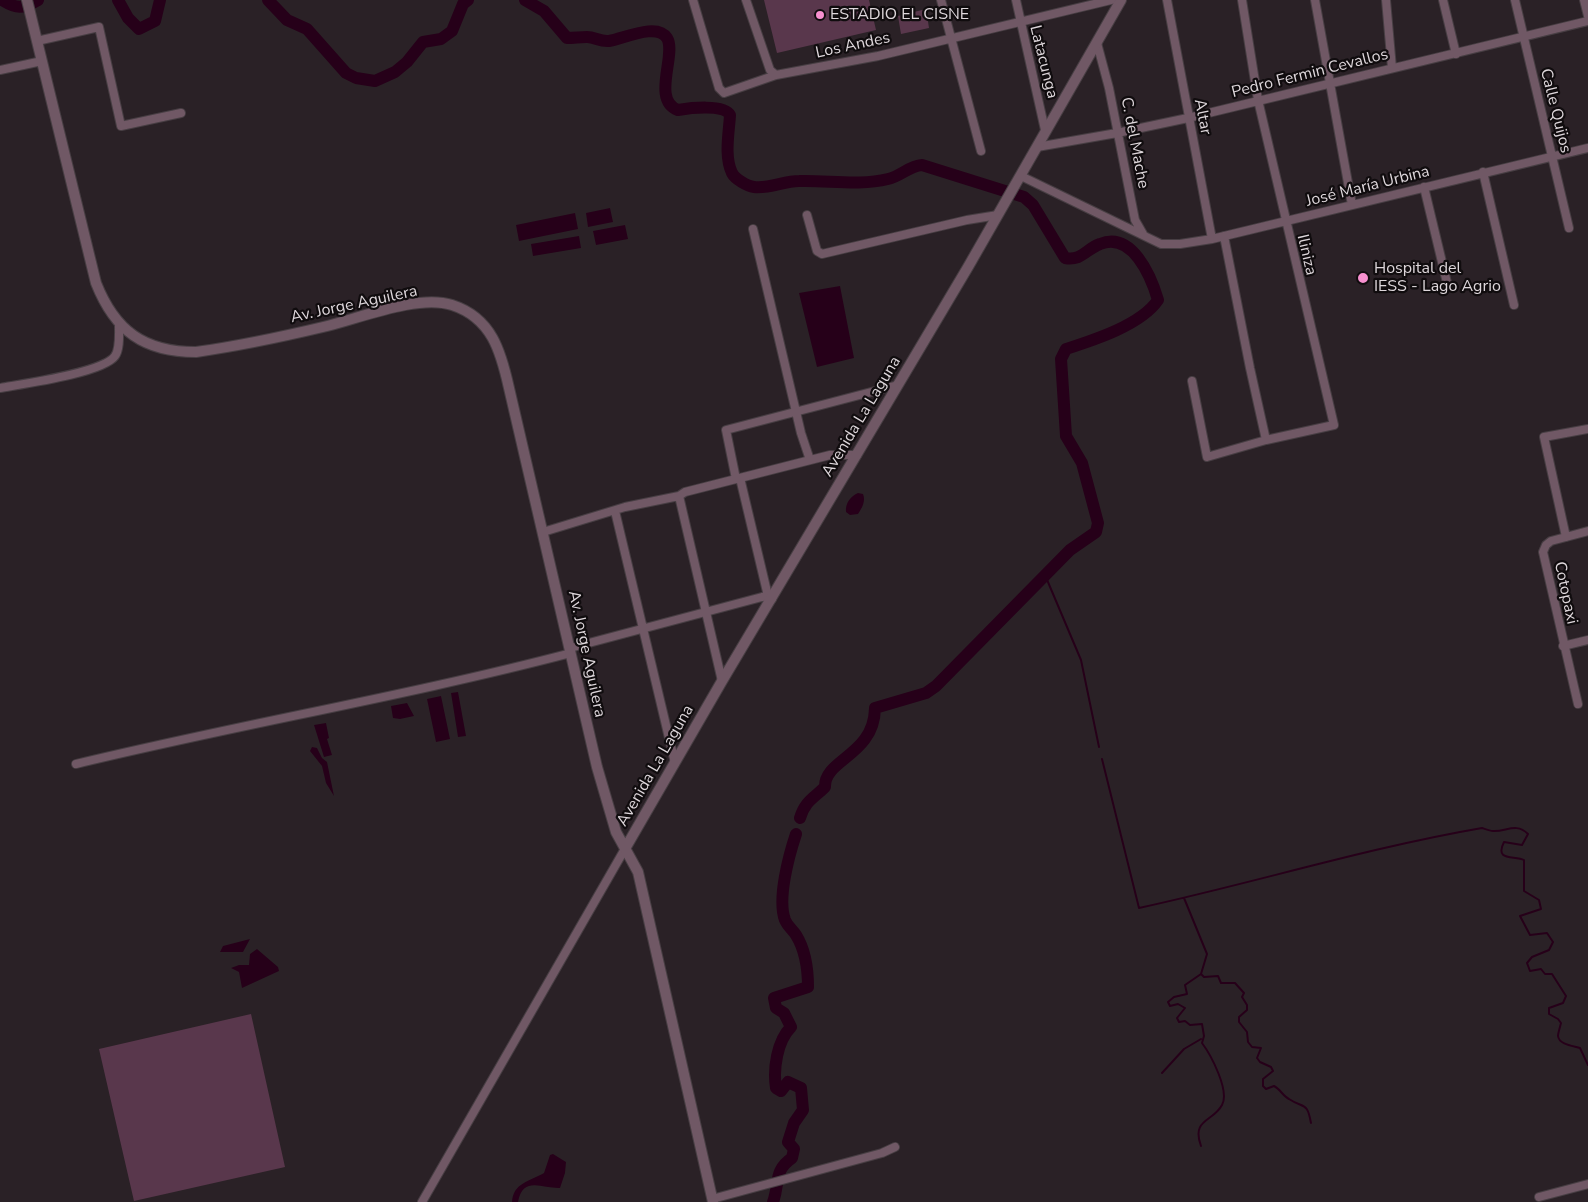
<!DOCTYPE html>
<html>
<head>
<meta charset="utf-8">
<style>
  body { margin:0 }
  canvas { display:block; background:#2a2126 }
</style>
</head>
<body>
<canvas width="1588" height="1202"></canvas>
<script>
const ctx = document.querySelector('canvas').getContext('2d');
ctx.lineJoin = 'round';
function paint(path, color) { ctx.fillStyle = color; ctx.fill(path, 'evenodd'); }
function stroke(path, color, width, dash) { ctx.strokeStyle = color; ctx.lineWidth = width; ctx.lineCap = dash ? 'butt' : 'round'; ctx.setLineDash(dash || []); ctx.stroke(path); }
function label(font, color, halo, rows, align = 'center') {
  ctx.font = font + ' "Nunito Sans",sans-serif'; ctx.lineWidth = 4.5; ctx.setLineDash([]); ctx.textBaseline = 'middle'; ctx.strokeStyle = halo; ctx.fillStyle = color; for (const [text, x, y, turn = 0] of rows) {
    ctx.save(); ctx.translate(x, y); ctx.rotate((+turn || 0) * Math.PI / 180); ctx.textAlign = isNaN(turn) ? turn : align; if (halo) ctx.strokeText(text, 0, 0); ctx.fillText(text, 0, 0); ctx.restore();
  }
}
const green = new Path2D(`
  M764 0H869L876 30 777 53Z
  M926 9 929 28 901 34 898 16Z
  M251 1014 285 1167 134 1201 99 1049Z`);
const water = new Path2D(`
  M610 208 613 222 588 227 586 213Z
  M575 213 578 229 519 241 516 225Z
  M625 225 628 239 596 245 593 231Z
  M579 236 581 248 533 256 531 244Z
  M840 286 854 358 817 367 799 293Z
  M858 493 863 494C866 501 862 508 858 514L850 515 846 512C845 503 851 496 858 493Z
  M458 692 466 736 458 737 451 693Z
  M441 696 450 739 436 742 427 699Z
  M407 703 414 716 400 719 393 718 391 706Z
  M326 723 329 738 327 739 332 755 324 757 314 725Z
  M312 747 317 748 322 758 327 762 334 796 326 783 322 766 310 751Z
  M250 939 243 952H220L223 946Z
  M257 949 278 967 279 971 242 988 239 972 231 968 239 965H249L250 954Z
  M553 1154 566 1162 565 1173 560 1188C543 1189 523 1175 518 1202H512C513 1183 530 1181 544 1173L550 1155Z`);
const stream = new Path2D(`
  M1045 575 1081 660 1099 747
  M1102 759 1139 908C1254 883 1366 848 1482 828 1485 829 1490 831 1493 831 1506 832 1516 822 1528 834L1522 845 1504 842C1494 862 1515 855 1524 860V891L1539 900 1541 909 1520 916 1530 935 1547 933 1553 942 1549 950 1532 957 1527 963 1530 971 1541 969 1545 974H1552L1566 996 1563 1003 1549 1008V1014L1558 1019 1561 1023C1560 1027 1558 1033 1558 1036 1559 1045 1574 1046 1580 1048L1588 1065
  M1184 898 1207 954 1201 974 1204 977 1218 976 1221 983H1235L1244 993 1242 997 1247 1005V1010L1239 1017V1022L1247 1032 1248 1042 1252 1047 1261 1048 1257 1058 1260 1062 1271 1067 1273 1071 1263 1079V1086L1266 1089 1274 1086C1280 1089 1283 1096 1289 1099 1304 1109 1307 1101 1311 1123
  M1162 1073 1184 1049 1201 1039
  M1201 1146C1191 1119 1213 1122 1222 1105 1230 1091 1211 1055 1202 1043L1204 1036 1202 1024 1190 1025 1185 1021 1179 1022 1177 1018 1185 1008 1178 1004 1170 1006 1168 1002 1174 997 1187 994 1185 985 1201 974`);
const river = new Path2D(`
  M2 0C16 9 23 9 38 0
  M118 0 128 18 139 29 155 21 160 0
  M268 0 287 20 307 29 346 73 356 78 375 81 395 72 407 62 423 42 441 39 452 31 463 4 468 0
  M525 0 544 11 567 38C574 38 580 37 587 37 595 37 600 42 609 41 623 39 657 22 667 38 677 54 651 100 678 110 690 108 724 104 730 115 729 133 724 156 732 173 735 179 747 186 754 187 769 189 784 181 799 181 828 180 859 186 888 179 901 176 909 166 922 165L1024 197 1033 205 1065 258C1082 261 1086 249 1100 244 1132 231 1151 276 1158 300 1141 325 1094 340 1066 349L1061 359 1066 436 1082 463 1098 523 1096 532 1070 550 936 686 926 693 875 708C874 756 824 759 825 787 814 798 805 801 800 818
  M773 1202C780 1183 773 1171 792 1158L794 1149 788 1142 794 1123 803 1110 801 1088 788 1082 781 1091 776 1088C773 1069 777 1041 791 1027L784 1013 776 1008 774 998 808 987C808 969 806 951 796 935 793 930 788 927 785 920 777 899 789 855 796 834`);
const minor = new Path2D(`
  M693 0 719 88 724 93 776 75 878 56 1111 0
  M746 0 770 70 776 75
  M941 0 981 151
  M1016 0 1045 130
  M1167 0 1212 239
  M1315 0 1352 205
  M1386 0 1392 68
  M1443 0 1456 54
  M1515 0 1569 228
  M1584 0 1588 16
  M37 41 99 27 121 126 181 113
  M1097 43 1109 88 1135 220 1143 234
  M0 70 42 61
  M1037 147 1117 133 1188 118 1588 21
  M1483 172 1514 305
  M1021 176 1161 244H1180L1212 239 1588 148
  M1424 187 1448 287
  M807 215 817 251 822 254 967 220 998 215
  M753 229 801 433 810 460
  M1224 236 1250 368 1266 440
  M1192 381 1207 457 1266 440 1334 425 1258 100 1242 0
  M0 388C22 384 103 373 115 356 120 349 119 335 119 326
  M740 478 768 596
  M736 479 726 430 898 385
  M679 496 722 681
  M615 511 675 763
  M543 532 625 507 679 496 685 492 830 455H857
  M1566 537 1544 437 1588 429
  M1563 646 1588 640
  M570 648 762 597 768 596 772 599
  M1578 704 1543 552 1546 545 1551 541 1588 531
  M76 764C241 724 407 696 571 653
  M1539 1197 1588 1184
  M712 1199 882 1153 895 1147
  M422 1202 626 847`);
const tertiary = new Path2D(`
  M27 0 96 283C115 331 144 352 196 352 238 346 281 337 323 327 358 319 417 294 452 305 492 318 501 352 509 388L597 767 616 832 638 872 713 1202
  M626 847 722 681 968 267 1121 0`);
const markers = [
  [820,15,5,"#f790cf"],
  [1363,278,6,"#f790cf"]
];
const poiNames = [
  ["ESTADIO EL CISNE",830,15],
  ["Hospital del",1374,269],
  ["IESS - Lago Agrio",1374,287]
];
const streetNames = [
  ["Los Andes",853,46,-12],
  ["Latacunga",1043,62,76],
  ["Pedro Fermin Cevallos",1310,74,-14],
  ["Calle Quijos",1555,111,76],
  ["Altar",1202,117,79],
  ["C. del Mache",1134,143,79],
  ["José María Urbina",1368,187,-14],
  ["Iliniza",1306,255,77],
  ["Av. Jorge Aguilera",354,305,-12],
  ["Avenida La Laguna",862,417,-59],
  ["Cotopaxi",1565,593,78],
  ["Av. Jorge Aguilera",586,654,78],
  ["Avenida La Laguna",656,766,-60]
];
paint(green, '#59374c');
paint(water, '#260019');
stroke(stream, '#260019', 2);
stroke(river, '#260019', 12);
stroke(minor, '#473e43', 10);
stroke(tertiary, '#473e43', 12);
stroke(minor, '#705865', 8);
stroke(tertiary, '#705865', 10);
for (const [x, y, r, color] of markers) { const dot = new Path2D(); dot.arc(x, y, r, 0, 2 * Math.PI); ctx.fillStyle = color; ctx.fill(dot); stroke(dot, '#100c0e', 2); }
label('16px', '#ded7db', '#100c0e', poiNames, 'left');
label('16px', '#ded7db', '#100c0e', streetNames);
</script>
</body>
</html>
